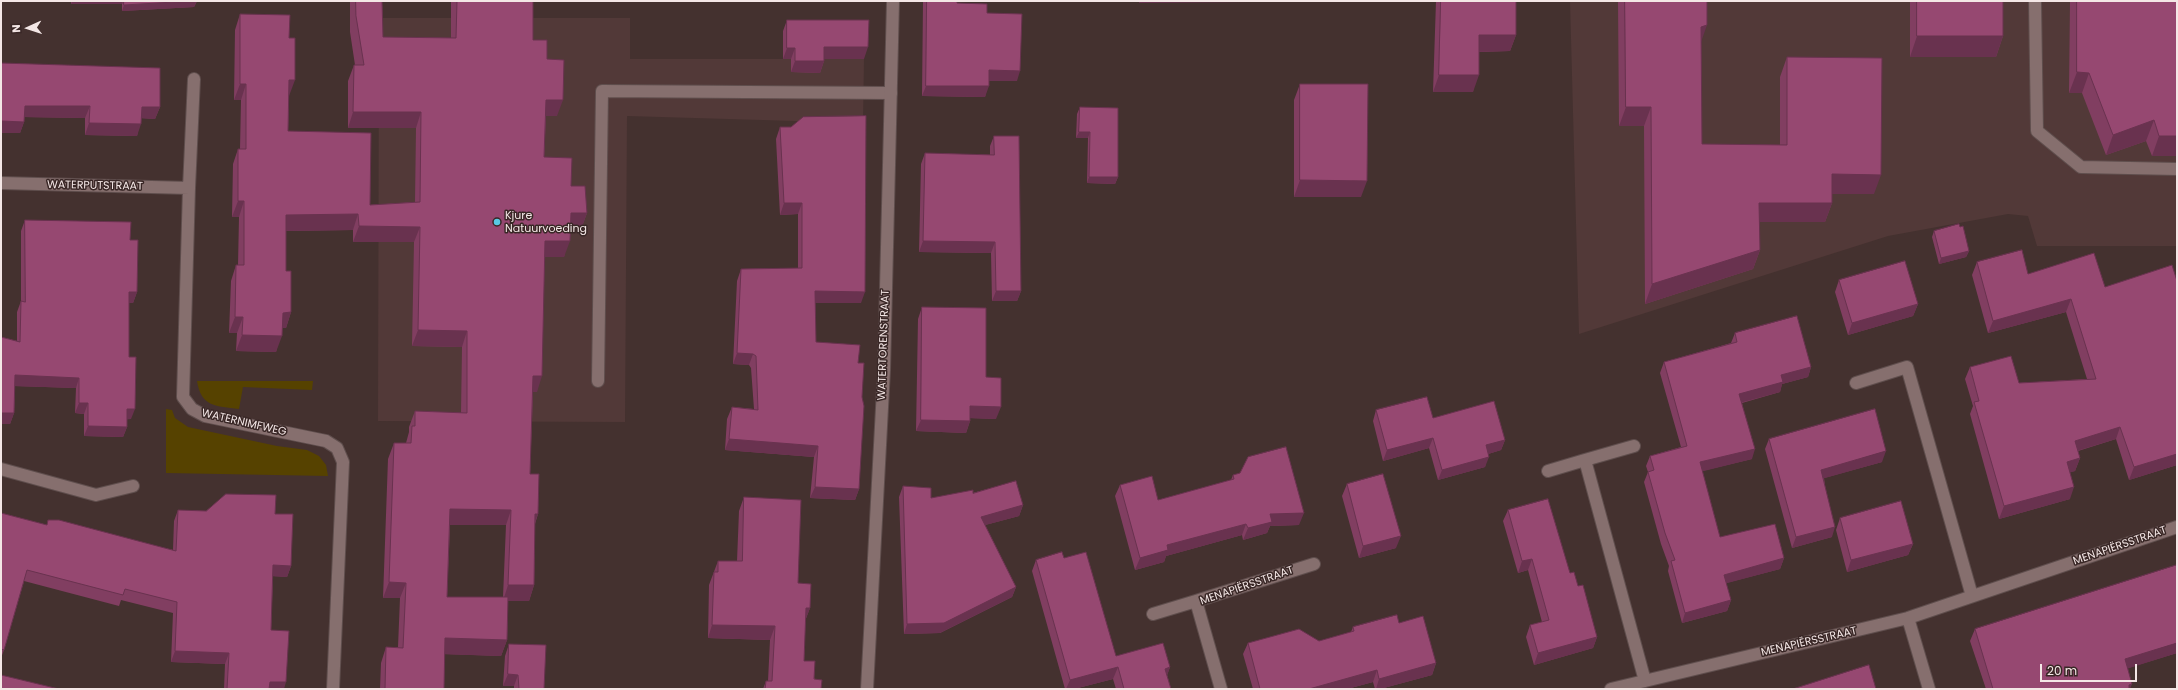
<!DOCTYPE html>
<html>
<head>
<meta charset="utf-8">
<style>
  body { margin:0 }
  #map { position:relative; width:2178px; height:690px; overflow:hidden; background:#44312f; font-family:Poppins,sans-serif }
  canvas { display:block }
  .frame { position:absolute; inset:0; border:2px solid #f4e7e6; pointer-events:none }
  .north { position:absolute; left:8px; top:8px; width:40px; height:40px; -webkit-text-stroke:3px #392726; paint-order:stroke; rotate:267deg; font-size:11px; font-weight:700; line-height:16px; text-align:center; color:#f4e7e6 }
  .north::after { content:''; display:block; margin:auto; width:14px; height:18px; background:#f4e7e6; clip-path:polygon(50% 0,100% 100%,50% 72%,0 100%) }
  .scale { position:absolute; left:2040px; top:664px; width:97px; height:18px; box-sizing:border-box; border:2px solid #f4e7e6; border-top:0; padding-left:5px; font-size:12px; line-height:14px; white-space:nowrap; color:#f4e7e6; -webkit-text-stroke:3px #392726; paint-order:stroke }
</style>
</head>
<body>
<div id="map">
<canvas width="2178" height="690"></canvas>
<div class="frame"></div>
<div class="north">N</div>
<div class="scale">20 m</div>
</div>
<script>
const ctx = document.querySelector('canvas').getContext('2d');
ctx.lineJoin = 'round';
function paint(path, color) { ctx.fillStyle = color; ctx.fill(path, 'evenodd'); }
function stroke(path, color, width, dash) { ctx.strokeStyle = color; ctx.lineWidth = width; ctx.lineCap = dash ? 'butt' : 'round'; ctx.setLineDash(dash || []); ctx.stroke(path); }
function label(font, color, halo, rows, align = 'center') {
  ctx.font = font + ' Poppins,sans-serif'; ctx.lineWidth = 3; ctx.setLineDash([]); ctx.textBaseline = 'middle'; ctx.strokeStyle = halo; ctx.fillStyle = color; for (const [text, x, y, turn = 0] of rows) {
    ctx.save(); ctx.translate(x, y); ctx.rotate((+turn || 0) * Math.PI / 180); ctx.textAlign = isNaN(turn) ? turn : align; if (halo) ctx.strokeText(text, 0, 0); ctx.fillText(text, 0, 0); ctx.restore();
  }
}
const built = new Path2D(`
  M1570 1H2177V246H2037L2028 216 2008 214 1888 236 1579 334Z
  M379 18H630V59H864L863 123 627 116 625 422 378 421Z`);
const green = new Path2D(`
  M197 381H313L312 390 243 387 239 409C216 406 201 407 197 381Z
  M166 409 172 410 175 418 188 427 277 446 307 450 319 456 326 465 328 476 166 473Z`);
const lane = new Path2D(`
  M2035 1 2037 131 2081 167 2177 169
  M598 381 602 91 891 93`);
const street = new Path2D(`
  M194 79 189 188 183 397 192 409 205 416 326 441 337 448 343 462 333 689
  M1 183 189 188
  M1856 383 1907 367 1972 596
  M1585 460 1634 446
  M1 469 96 495 133 486
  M1548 471 1585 460 1645 681
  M1153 614 1196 601
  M1908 618 1929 689
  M867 689 884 370 893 1
  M1221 689 1196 601 1314 564
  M1611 689 1908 618 2177 527`);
const wall = new Path2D(`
  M71 1H197L194 7 122 11V4H71Z
  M350 1H382L383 37 451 38V1H533V40L547 59 557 116H546L544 157 571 186 587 213 581 229H570L564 257H545L537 392H533L530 474 538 514 535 524 534 585 529 601H508L507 640 501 656 444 654V689H380L381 663 386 647H398L400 598H383L388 459 394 443H406L409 432V427L415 411 461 413 462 347 412 346 414 242H353V230L286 231V271L291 312 286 328H282L276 352 236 351 237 333H229L231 281 236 265H238L239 217H232L233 164 238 149H240L241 100H234L235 30 240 14 289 96 288 131 370 205 415 202 416 128H348V81L354 65H355L350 32ZM450 525H506L503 597H447Z
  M923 1H957V3L987 13 1017 81H989L985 97 922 96Z
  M1436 1H1516V35L1510 51 1479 52 1473 92H1433Z
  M1618 1H1707L1701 40 1702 144 1780 145V77L1787 57 1874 194H1832V203L1825 222H1759L1760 250 1753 269 1645 304 1644 126H1619Z
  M1910 1H2003V36L1996 57H1910Z
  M2070 1H2177V156H2152L2146 141 2106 155 2082 93H2069Z
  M787 20 864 59H824V61L820 73 791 72V59H783V31Z
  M1 63 160 107 155 119 141 118 137 136 85 135V118L24 117V122L20 133H1Z
  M1300 84 1361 197H1294V100Z
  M1080 107 1118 177 1115 184 1087 183 1088 138H1076L1077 114Z
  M780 127 861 303H815L816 342 858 363 862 397 859 489 855 500 810 498 814 457 725 450 727 419 732 407 754 409 751 368 749 365 733 364 737 281 741 269 798 268V214L780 215 776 139Z
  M994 136 1021 291 1017 301H992L991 253 919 252 921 164 925 153 990 155V146Z
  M25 220 130 240 137 292 133 303H129V357L131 419H127V427L123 437 84 436V414L75 413 76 388 15 386 14 413 10 424H1V337L17 341V312L21 301V231Z
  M1934 231 1969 251 1966 257 1939 264 1932 237Z
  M1977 262 2028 274 2105 287 2177 465 2129 480 2116 439 2078 451 2080 458 2075 471 2070 472V499L1999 519 1970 414 1973 406 1965 379 1970 367 2019 383 2087 379 2066 312 1988 333 1972 275Z
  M1839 280 1918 304 1913 316 1848 335 1835 292Z
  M922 307 986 377 996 419 970 418V421L966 433 916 431 918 319Z
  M1735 333 1811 367 1808 377 1782 384 1780 392 1742 403 1752 459 1702 471 1720 537 1784 558 1780 569 1726 583 1731 600 1727 611 1682 623 1668 571 1669 566 1661 544 1644 482 1648 472 1646 466 1650 456 1681 447 1660 373 1664 362 1731 343Z
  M1376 410 1433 418 1505 440 1501 450 1488 454 1485 467 1438 480 1429 448 1383 461 1373 421Z
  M1769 439 1882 462 1824 478 1832 537 1792 548 1765 449Z
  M1233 475 1299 525 1270 526 1267 533 1243 540 1242 535 1166 556 1164 562 1135 570 1115 496 1120 485 1158 500 1231 480Z
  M1347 484 1396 548 1359 558 1342 496Z
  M903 486 931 498 973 493 1023 505 1019 516 985 525 1016 587 1012 597 940 633 904 634 899 497Z
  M744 497 798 583 810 608 805 621 804 661 821 689H763L766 681H768L770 640 708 638 709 585 718 561H737L739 511Z
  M178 510 275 514 291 566 287 577 273 576 271 630 284 689H224L225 664 171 662 173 613 121 600 119 606 24 581 4 650 1 658V513L47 525 48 520 173 550 174 521Z
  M1508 510 1570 573 1578 586 1597 637 1593 648 1534 665 1526 637 1530 625 1542 622 1528 570 1518 573 1503 521Z
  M1840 518 1913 544 1908 555 1847 572 1836 530Z
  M1064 558 1116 656 1170 667 1167 675 1171 689H1116L1113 679 1074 689H1065L1032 571 1036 560Z
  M1399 623 1436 663 1432 675 1380 689H1375L1373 682 1347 689H1253L1243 654 1248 643 1319 641 1351 632 1353 627Z
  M1975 629 2177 653 2128 668 2130 689H1986L1970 641Z
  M509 644 544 689H514V686H503L505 656Z`);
const shadedWall = new Path2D(`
  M72 1H123L122 4H71Z
  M197 1 194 7 122 11 124 5Z
  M1139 1H1251L1250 2 1139 3Z
  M1707 25 1700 45 1701 27Z
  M1479 35H1516L1510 51 1473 52Z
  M1917 36H2003L1996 57H1910Z
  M824 47H868L864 59H820Z
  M787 48H795L791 59H783Z
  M795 61H824L820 73 791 72Z
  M989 70 1020 71 1017 81H986Z
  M2077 72 2089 73 2082 93H2069Z
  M1439 75H1479L1473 92H1433Z
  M289 80H295L289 96H283Z
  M240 84H246L241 100H234Z
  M926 86H989L985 97 922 96Z
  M546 100H563L557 116H540Z
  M25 106H90L85 118 20 117Z
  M142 107H160L155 119 137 118Z
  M1626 107H1651L1644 126H1619Z
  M353 112H421L416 128H348Z
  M2154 120 2146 141 2106 155 2113 135Z
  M1 121 24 122 20 133H1Z
  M89 123 141 124 137 136 85 135Z
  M1079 132H1090L1088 138H1076Z
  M2159 136H2177V156H2152Z
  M1832 174 1881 175 1874 194H1825Z
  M1089 177H1118L1115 184 1087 183Z
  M1300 180 1367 181 1361 197H1294Z
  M238 201H244L239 217H232Z
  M784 203H802L798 214 780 215Z
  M1759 203H1832L1825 222H1752Z
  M571 213H587L581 229H565Z
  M358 214 353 230 280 231 286 215Z
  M359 226 420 227 414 242H353Z
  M545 241H570L564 257H539Z
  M923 241 995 242 991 253 919 252Z
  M1760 250 1753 269 1645 304 1652 284Z
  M1969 251 1966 257 1939 264 1941 258Z
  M815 291 865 292 861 303H811Z
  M996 291H1021L1017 301H992Z
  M129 292H137L133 303H125Z
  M2071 299 2066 312 1988 333 1993 321Z
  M1918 304 1913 316 1848 335 1852 323Z
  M291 312 286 328H277L283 313Z
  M235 317H243L237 333H229Z
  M418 330 467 331 462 347 412 346Z
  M242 335 282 336 276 352 236 351Z
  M737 353 753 354 749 365 733 364Z
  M1811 367 1808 377 1782 384 1780 392 1736 404 1739 394 1781 375Z
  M15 375 79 378 76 388 12 386Z
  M533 376H542L537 392H528Z
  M79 403H88L84 414 75 413Z
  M970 406 1001 407 996 419 966 418Z
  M127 409H135L131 419 123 420Z
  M1 413H14L10 424H1Z
  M921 420 970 421 966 433 916 431Z
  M88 426 127 427 123 437 84 436Z
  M2120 427 2116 439 2070 453 2075 441Z
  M1433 438 1429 448 1383 461 1387 450Z
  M729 439 818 446 814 457 725 450Z
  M1505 440 1501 450 1482 456 1486 445Z
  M1755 449 1752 459 1696 473 1700 462Z
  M1886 451 1882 462 1818 480 1821 470Z
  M2177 454V465L2129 480 2134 467Z
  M1489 457 1485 467 1438 480 1442 470Z
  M2080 458 2075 471 2062 475 2067 462Z
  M815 487 859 489 855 500 810 498Z
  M2074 487 2070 499 1999 519 2004 506Z
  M1023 505 1019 516 978 527 981 517Z
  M450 509 511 510 506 525H445Z
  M1304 513 1299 525 1270 526 1267 533 1243 540 1248 528 1270 514Z
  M535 514H538L532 530Z
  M1246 524 1242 535 1166 556 1164 562 1135 570 1140 558 1167 545Z
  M1835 527 1832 537 1792 548 1796 537Z
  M1401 536 1396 548 1359 558 1363 546Z
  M1913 544 1908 555 1847 572 1851 560Z
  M1784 558 1780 569 1720 585 1724 575Z
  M1532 559 1528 570 1518 573 1522 561Z
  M273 565 291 566 287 577 269 576Z
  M389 582 406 583 400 598H383Z
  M508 585H534L529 601H503Z
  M1016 587 1012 597 940 633 904 634 907 624Z
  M1731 600 1727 611 1682 623 1685 613Z
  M806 608H810L805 621Z
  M712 625 775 626 770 640 708 638Z
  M1597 637 1593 648 1534 665 1538 653Z
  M445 638 507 640 501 656 439 654Z
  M2177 643V653L2120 671 2125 659Z
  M175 651 229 653 225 664 171 662Z
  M1436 663 1432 675 1380 689H1376L1379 679Z
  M1118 667 1113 679 1074 689H1066L1070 680Z
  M1170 667 1166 679 1165 669Z
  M1377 670 1373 682 1347 689H1309Z
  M508 674 518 675 514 686H503Z
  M270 682H286L284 689H267Z
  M2132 684 2130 689H2127L2129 685Z`);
const building = new Path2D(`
  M124 1H191L124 5Z
  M356 1H382L383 37 456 38 457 1H533V40H547V59L564 60 563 100H546L544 157 572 158 571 186H585L587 213H571L570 241H545L542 376H533L530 474H539L538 514H535L534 585H508L511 510 450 509 447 597H508L507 640 445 638 444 689H385L386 647 403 648 406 583 389 582 394 443H411L412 426H415V411L467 413V331L418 330 420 227 359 226 358 214 286 215V271H291V312L283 313 282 336 242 335 243 317H235L236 265H244V201H238V149H246V84H240V14L290 15 289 38H295V80H289L288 131 371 133 370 205 420 202 421 112H353L354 65H364L356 16Z
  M927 1H957V3L987 4V13L1022 14 1020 71 989 70V86H926Z
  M1441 1H1516V35H1479V75H1439Z
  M1625 1H1707V25L1701 27 1702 144 1787 145V57L1882 58 1881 175 1832 174V203H1759L1760 250 1652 284 1651 107H1626Z
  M1917 1H2003V36H1917Z
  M2077 1H2177V136H2159L2154 120 2113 135 2089 73 2077 72Z
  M787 20H869L868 47H824V61H795V48H787Z
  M1 63 160 68V107H142L141 124 89 123 90 106H25L24 122 1 121Z
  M1300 84H1368L1367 181 1300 180Z
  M1080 107 1118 108V177H1089L1090 132H1079Z
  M866 116 865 292 815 291 816 342 860 345 858 363H864L862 397 864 406 859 489 815 487 818 446 729 439 732 407 758 410 756 356 753 354 737 353 741 269 802 268V203H784L780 127H791L803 117Z
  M994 136H1019L1021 291H996L995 242 923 241 925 153 994 155Z
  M25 220 131 222 130 240H138L137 292H129V357H136L135 409H127V427L88 426V403H79V378L15 375 14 413H1V337L20 342 21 301 25 302Z
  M1959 224 1960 227 1963 226 1969 251 1941 258 1934 231Z
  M2022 250 2028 274 2094 253 2105 287 2172 265 2177 281V454L2134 467 2120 427 2075 441 2080 458 2067 462 2074 487 2004 506 1974 402 1979 401 1970 367 2011 356 2019 383 2096 379 2071 299 1993 321 1977 262Z
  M1905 261 1918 304 1852 323 1839 280Z
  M922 307 986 308V377L1001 378V407L970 406V421L921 420Z
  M1797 316 1811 367 1781 375 1783 382 1739 394 1755 449 1700 462 1720 537 1775 524 1784 558 1724 575 1731 600 1685 613 1671 561 1675 560 1665 533 1648 472 1654 470 1650 456 1687 446 1664 362 1737 342 1735 333Z
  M1427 397 1433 418 1494 401 1505 440 1486 445 1489 457 1442 470 1433 438 1387 450 1376 410Z
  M1875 409 1886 451 1821 470 1835 527 1796 537 1769 439Z
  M1286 447 1304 513 1270 514 1272 522 1248 528 1246 524 1167 545 1168 550 1140 558 1120 485 1152 476 1158 500 1234 479 1233 475 1240 473 1248 457Z
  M1383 474 1401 536 1363 546 1347 484Z
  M1016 481 1023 505 981 517 1016 587 944 623 907 624 903 486 931 488V498L973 490V493Z
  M226 494 276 495 275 514H293L291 566 273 565 271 630 289 631 286 682H270L269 689H227L229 653 175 651 177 602 125 589 123 595 27 570 4 650 1 649V513L47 525 48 520H59L176 551 178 510 206 511Z
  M744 497 801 500 798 583 811 584 810 608H806L804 661H815L814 679 822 680 821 689H765L766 681H772L775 626 712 625 714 572H718V561H742Z
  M1548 499 1570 573 1574 572 1578 586 1583 585 1597 637 1538 653 1530 625 1549 620 1532 559 1522 561 1508 510Z
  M1901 501 1913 544 1851 560 1840 518Z
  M1062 552 1064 558 1086 552 1116 656 1163 643 1170 667 1165 669 1171 689H1124L1118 667 1070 680 1036 560Z
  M2177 565V643L2125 659 2132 684 2129 685V689H1993L1975 629Z
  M1397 615 1399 623 1423 616 1436 663 1379 679 1377 670 1309 689H1260L1248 643 1299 629 1319 641 1354 631 1353 627Z
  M509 644 546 645 544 689H519L518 675 508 674Z
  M1869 665 1876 689H1793Z
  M1 675 59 689H1Z`);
const markers = [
  [497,222,4,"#58c9e4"]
];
const streetNames = [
  ["WATERPUTSTRAAT",95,186,1],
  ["WATERTORENSTRAAT",884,345,-88],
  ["WATERNIMFWEG",244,423,13],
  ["MENAPIËRSSTRAAT",2120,546,-19],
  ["MENAPIËRSSTRAAT",1247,586,-19],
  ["MENAPIËRSSTRAAT",1809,642,-13]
];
const poiNames = [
  ["Kjure",505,216],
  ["Natuurvoeding",505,229]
];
paint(built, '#523938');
paint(green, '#564200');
stroke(lane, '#5f4e4d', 14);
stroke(street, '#5f4e4d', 14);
stroke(lane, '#866f6e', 12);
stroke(street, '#866f6e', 12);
paint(wall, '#813e61');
paint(shadedWall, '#69324f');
paint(building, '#964871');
stroke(building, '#69324f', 1);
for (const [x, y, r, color] of markers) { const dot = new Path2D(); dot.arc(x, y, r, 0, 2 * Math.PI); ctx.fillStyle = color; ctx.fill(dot); stroke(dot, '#392726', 1.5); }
label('11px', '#f4e7e6', '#392726', streetNames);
label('11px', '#f4e7e6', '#392726', poiNames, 'left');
</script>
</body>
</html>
